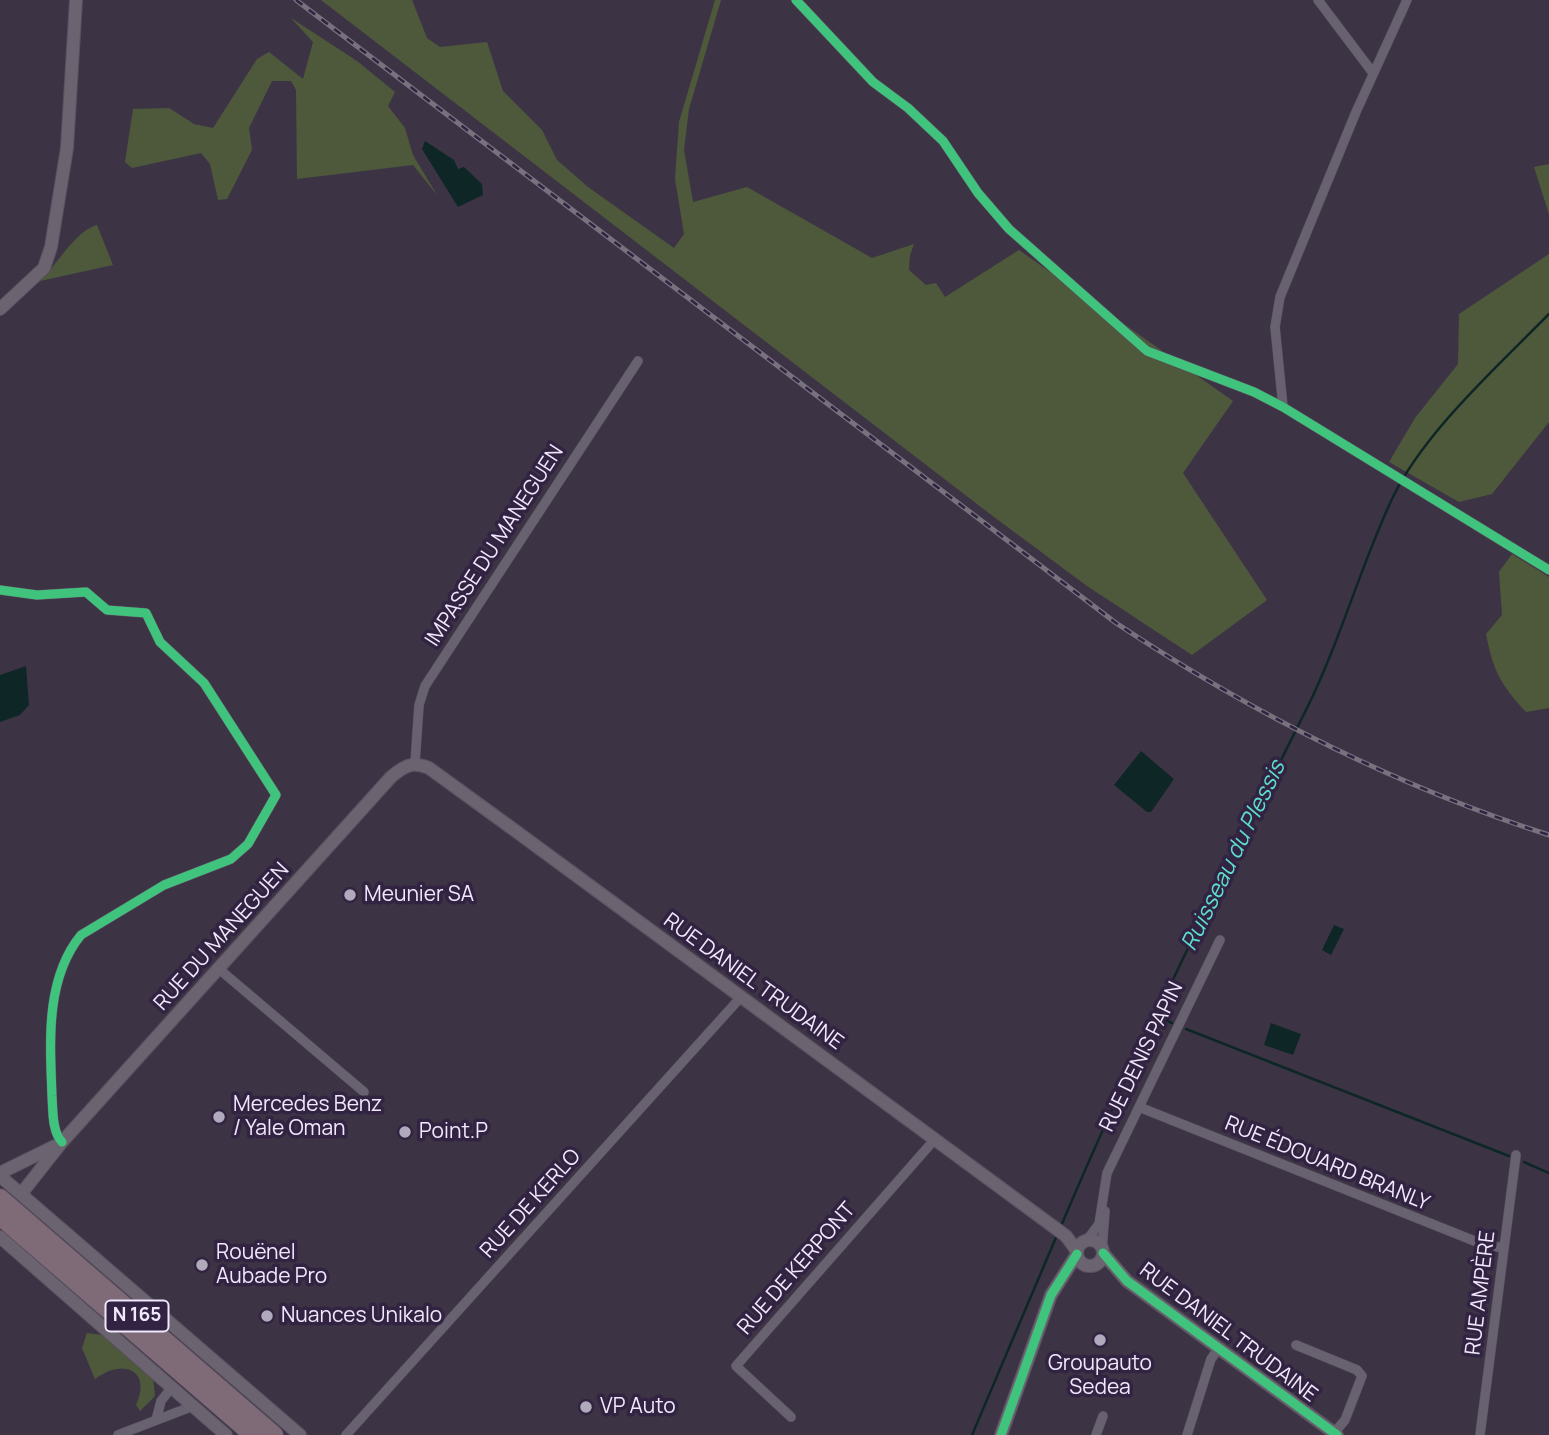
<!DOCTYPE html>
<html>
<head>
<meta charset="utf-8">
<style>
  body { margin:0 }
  canvas { display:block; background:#3c3445 }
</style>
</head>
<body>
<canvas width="1549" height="1435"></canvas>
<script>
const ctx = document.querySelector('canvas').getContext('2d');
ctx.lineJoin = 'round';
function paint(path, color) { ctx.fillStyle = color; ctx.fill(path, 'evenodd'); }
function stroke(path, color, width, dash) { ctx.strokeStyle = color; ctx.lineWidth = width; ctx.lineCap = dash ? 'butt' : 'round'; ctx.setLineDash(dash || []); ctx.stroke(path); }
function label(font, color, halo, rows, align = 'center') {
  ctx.font = font + ' Manrope,sans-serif'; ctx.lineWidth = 7; ctx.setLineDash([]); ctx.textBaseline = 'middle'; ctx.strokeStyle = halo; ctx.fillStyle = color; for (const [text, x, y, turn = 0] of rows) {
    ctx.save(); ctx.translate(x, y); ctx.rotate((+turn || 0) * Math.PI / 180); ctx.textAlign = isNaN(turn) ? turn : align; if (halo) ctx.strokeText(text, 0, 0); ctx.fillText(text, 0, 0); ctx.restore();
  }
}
const green = new Path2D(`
  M321 0H412L427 38 440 47 487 42 503 91 542 130 557 160 588 187 674 248 684 234 675 179 679 122 715 0H721L689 109 684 150 693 202 747 187 872 258 914 244 910 255 909 270 926 285 936 283 945 297 1019 250 1233 401 1183 473 1267 600 1192 655 1087 586 990 514Z
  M291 18 357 61 395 92 388 106 405 128 413 155 437 195 413 165 297 179 296 90 291 81H272L249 128 252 150 227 199 218 200 210 164 201 153 132 168 125 162 133 109 169 108 194 124 213 128 257 59 269 52 303 79 313 42Z
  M1549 164V214L1534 167Z
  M97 225 113 265 40 281C57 265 75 231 97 225Z
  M1549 254V422L1492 494 1459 502 1389 462 1415 418 1458 364 1459 314Z
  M1512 554 1549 577V708L1526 712C1500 684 1493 670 1486 634L1502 615 1499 572Z
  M87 1333 102 1335 153 1378 155 1396 140 1411 136 1405C152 1371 124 1357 95 1379L82 1348Z`);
const water = new Path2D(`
  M425 141 454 160 458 169 464 167 482 184 483 195 458 207 422 149Z
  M26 666 29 705 20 715 0 722V675Z
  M1141 751 1174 779 1151 812H1147L1114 785Z
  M1334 925 1344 929 1331 955 1322 950Z
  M1271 1023 1301 1034 1293 1055 1264 1045Z`);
const stream = new Path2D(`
  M1157 1016 1172 1023
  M1186 1029 1509 1156
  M1524 1162 1549 1173
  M1061 1226C1135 1051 1221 880 1306 710 1340 642 1360 567 1392 499 1423 433 1498 366 1549 314
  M972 1435 1057 1235`);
const street = new Path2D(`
  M796 0 873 82 908 108 943 141 978 193 1009 229 1147 351 1254 392 1283 407 1549 570
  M1318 0 1373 73
  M1283 407 1275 327 1280 297 1356 112 1407 0
  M0 590 37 595 86 592 107 610 146 613 160 642 204 683 276 795 248 844 231 859 164 885 81 935C45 979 50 1042 52 1096 53 1110 52 1132 62 1142
  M415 763 419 705 425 686 638 361
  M219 969 364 1092
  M1139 1107 1482 1244 1504 1248
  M1087 1240 1099 1224 1107 1173 1220 940
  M1102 1250 1105 1211
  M1296 1345 1357 1370 1362 1376 1345 1420 1334 1433
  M791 1417 736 1366 935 1139
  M156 1420 161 1401 172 1387
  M118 1435 193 1406
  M346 1435 741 997
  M1096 1435 1103 1416
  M1187 1435 1211 1359 1219 1348
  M1480 1435 1516 1155`);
const secondary = new Path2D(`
  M0 309 44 268 51 247 67 148 76 0
  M0 1173 55 1146
  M0 1176 300 1435
  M21 1194 62 1142 391 777C404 766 412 761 429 768L517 832 1043 1219 1066 1236 1077 1251
  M0 1237 226 1435
  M1077 1253a13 13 0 1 1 26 0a13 13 0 1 1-26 0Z
  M1103 1253 1127 1281 1337 1435
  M1001 1435 1051 1295 1077 1254`);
const highway = new Path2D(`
  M0 1198 274 1435
  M0 1216 253 1435`);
const rail = new Path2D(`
  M296 0 1116 623C1250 712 1396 786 1549 835`);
const cycleway = new Path2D(`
  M796 0 873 82 908 108 943 141 978 193 1009 229 1147 351 1254 392 1283 407 1549 570
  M0 590 37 595 86 592 107 610 146 613 160 642 204 683 276 795 248 844 231 859 164 885 81 935C45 979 50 1042 52 1096 53 1110 52 1132 62 1142
  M1103 1253 1127 1281 1337 1435
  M1001 1435 1051 1295 1077 1254`);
const markers = [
  [350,895,7,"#b1a9bc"],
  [219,1117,7,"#b1a9bc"],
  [405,1132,7,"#b1a9bc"],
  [202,1265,7,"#b1a9bc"],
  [267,1316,7,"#b1a9bc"],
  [1100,1340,7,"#b1a9bc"],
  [586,1407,7,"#b1a9bc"]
];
const shields = [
  [137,1316,63]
];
const shieldNames = [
  ["N 165",137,1316]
];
const streetNames = [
  ["IMPASSE DU MANEGUEN",495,546,-57],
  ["RUE DU MANEGUEN",222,937,-48],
  ["RUE DANIEL TRUDAINE",753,982,36],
  ["RUE DENIS PAPIN",1142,1057,-64],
  ["RUE ÉDOUARD BRANLY",1327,1164,22],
  ["RUE DE KERLO",531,1204,-48],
  ["RUE DE KERPONT",797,1269,-49],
  ["RUE AMPÈRE",1481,1293,-83],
  ["RUE DANIEL TRUDAINE",1228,1333,37]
];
const poiNames = [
  ["Meunier SA",364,895],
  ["Mercedes Benz",233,1105],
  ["/ Yale Oman",233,1129],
  ["Point.P",419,1132],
  ["Rouënel",216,1253],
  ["Aubade Pro",216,1277],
  ["Nuances Unikalo",281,1316],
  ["Groupauto",1100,1364,"center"],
  ["Sedea",1100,1388,"center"],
  ["VP Auto",600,1407]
];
const waterNames = [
  ["Ruisseau du Plessis",1234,856,-64]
];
paint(green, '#4e583b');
paint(water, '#0e2625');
stroke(stream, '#0e2625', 2.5);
stroke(street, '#595161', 10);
stroke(secondary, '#595161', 14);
stroke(highway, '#595161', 19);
stroke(street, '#686270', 9);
stroke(secondary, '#6c6370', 12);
stroke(highway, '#7f6a78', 18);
stroke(rail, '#78717e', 5);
stroke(rail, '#312341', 2.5, [8]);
stroke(cycleway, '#40c37c', 9);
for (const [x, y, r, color] of markers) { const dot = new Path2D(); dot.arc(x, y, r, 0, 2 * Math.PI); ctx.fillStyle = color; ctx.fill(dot); stroke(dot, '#312341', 2.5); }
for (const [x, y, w] of shields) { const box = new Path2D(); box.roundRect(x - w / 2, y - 15.5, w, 31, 5); ctx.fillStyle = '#312341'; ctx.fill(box); stroke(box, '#f0e8fc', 2); }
label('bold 19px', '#f0e8fc', null, shieldNames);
label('21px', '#f0e8fc', '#312341', streetNames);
label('21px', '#f0e8fc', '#312341', poiNames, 'left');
label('italic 23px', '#5ddece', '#312341', waterNames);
</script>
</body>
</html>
